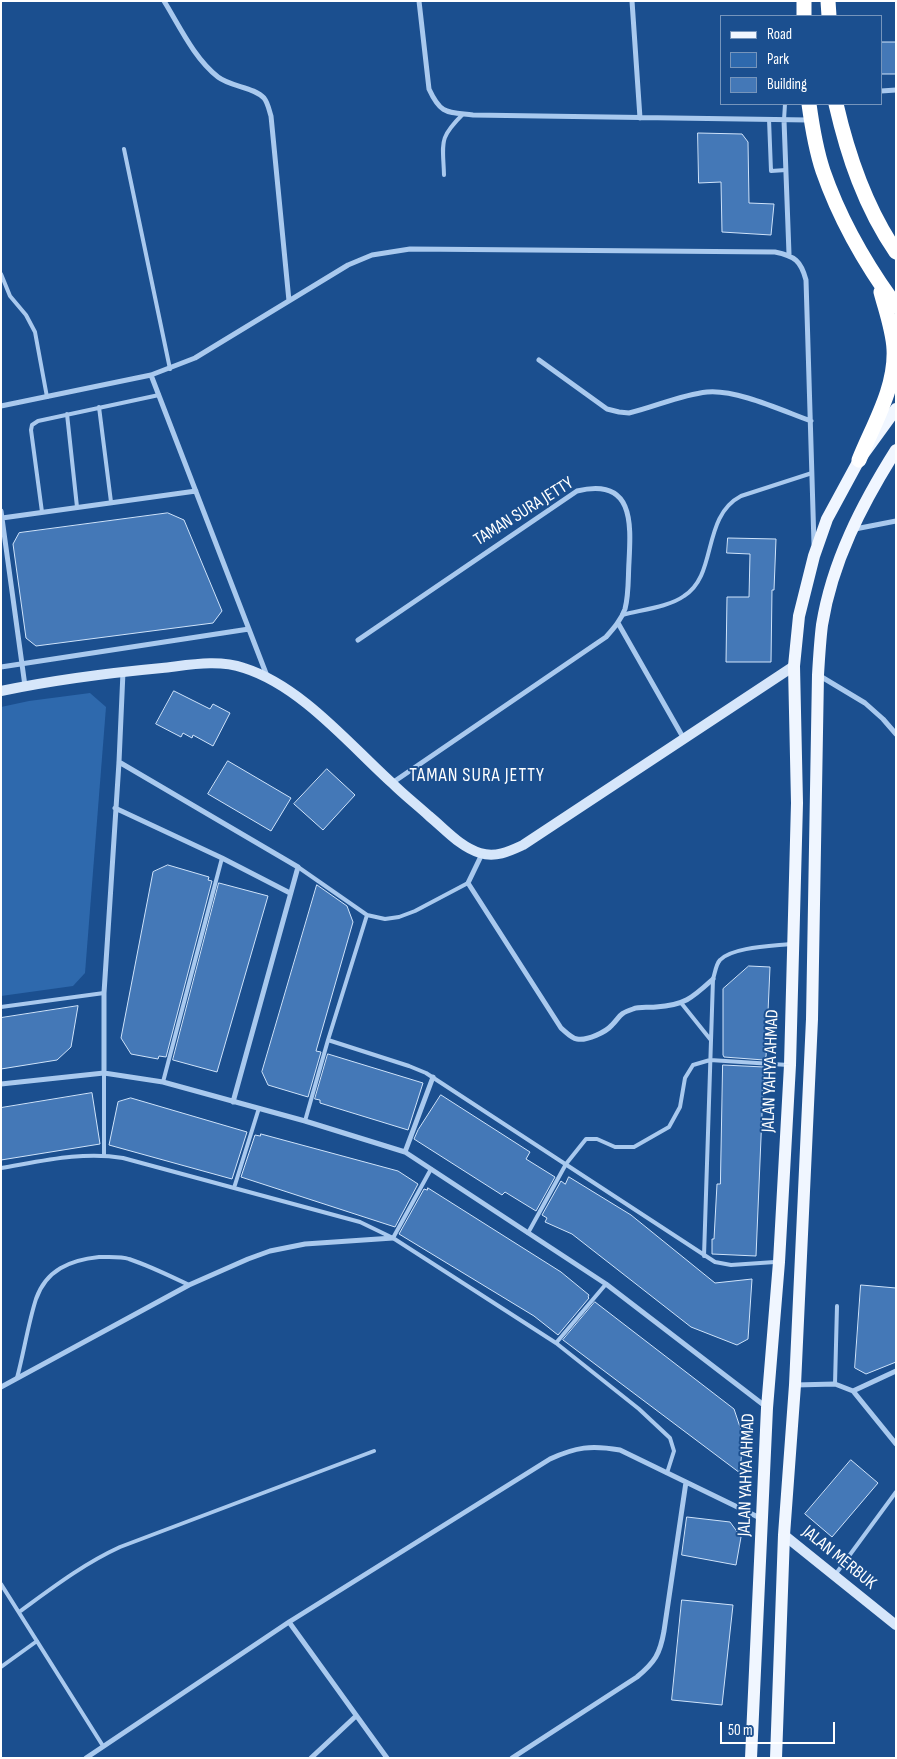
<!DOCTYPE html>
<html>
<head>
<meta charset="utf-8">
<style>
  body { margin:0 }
  #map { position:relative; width:897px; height:1759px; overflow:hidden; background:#1b4f8f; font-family:"Sofia Sans Condensed",sans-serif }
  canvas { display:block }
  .frame { position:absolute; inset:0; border:2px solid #fff; pointer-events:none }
  .legend { position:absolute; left:720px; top:15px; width:162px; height:90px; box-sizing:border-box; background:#1b4f8f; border:1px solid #7695bc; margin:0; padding:6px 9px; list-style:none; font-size:15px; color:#fff }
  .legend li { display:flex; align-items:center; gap:10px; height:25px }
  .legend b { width:25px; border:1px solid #7695bc }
  .scale { position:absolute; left:720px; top:1722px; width:115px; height:22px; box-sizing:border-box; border:2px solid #fff; border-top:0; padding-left:6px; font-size:15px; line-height:18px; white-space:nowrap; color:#fff; -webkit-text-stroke:4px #1b4f8f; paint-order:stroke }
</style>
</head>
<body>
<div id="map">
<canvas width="897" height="1759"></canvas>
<div class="frame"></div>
<ul class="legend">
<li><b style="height:6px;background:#f0f6ff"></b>Road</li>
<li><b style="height:14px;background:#2e69ad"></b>Park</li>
<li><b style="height:14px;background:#4478b7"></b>Building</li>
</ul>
<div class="scale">50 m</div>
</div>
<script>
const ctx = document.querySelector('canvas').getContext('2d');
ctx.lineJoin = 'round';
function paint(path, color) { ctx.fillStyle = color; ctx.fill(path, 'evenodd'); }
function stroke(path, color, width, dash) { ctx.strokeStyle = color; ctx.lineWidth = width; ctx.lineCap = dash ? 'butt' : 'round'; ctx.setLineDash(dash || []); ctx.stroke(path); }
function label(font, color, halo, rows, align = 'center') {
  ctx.font = font + ' "Sofia Sans Condensed",sans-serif'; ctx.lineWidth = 4; ctx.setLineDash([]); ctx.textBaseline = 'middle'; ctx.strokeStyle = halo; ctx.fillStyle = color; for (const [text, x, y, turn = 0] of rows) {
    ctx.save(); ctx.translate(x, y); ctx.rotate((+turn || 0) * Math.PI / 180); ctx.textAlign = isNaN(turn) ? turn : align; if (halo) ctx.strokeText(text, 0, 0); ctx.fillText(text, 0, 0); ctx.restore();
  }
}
const green = new Path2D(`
  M90 693 106 707 85 973 73 986 1 996V707L29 701Z`);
const building = new Path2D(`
  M881 42H896V74H881Z
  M698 133 742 134 748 142 749 203 774 204 771 235 722 232 721 182 699 183Z
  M168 513 184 520 222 611 213 623 36 646 26 638 13 544 19 533Z
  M728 538 776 539 774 590H772L771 662H726L727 597H749L750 554 727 553Z
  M174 691 210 709 213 704 230 713 213 746 193 735 192 738 183 733 181 737 156 724Z
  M228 761 291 798 271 831 208 794Z
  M327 769 355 795 323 830 294 804Z
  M168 865 209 877 208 880 212 881 166 1057 159 1056 158 1059 131 1054 121 1038 153 872Z
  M219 883 268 896 217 1072 173 1060Z
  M317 885 347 906 353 922 316 1051 321 1052 308 1097 268 1085 262 1072Z
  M749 966 770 967 766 1057H765L764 1060 724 1057 723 1055V989Z
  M78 1006 71 1047 57 1060 1 1069V1018Z
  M328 1054 423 1083 408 1130 320 1103V1100L315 1099Z
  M723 1065 764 1067 756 1256 712 1254V1239H714L717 1184H720Z
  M92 1093 100 1144 1 1160V1108Z
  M441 1095 530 1152 526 1159 555 1177 536 1211 505 1192 502 1195 414 1139 418 1130Z
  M131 1098 247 1132 232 1179 109 1145 118 1102Z
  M261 1134 398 1171 418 1184 395 1227 241 1177 255 1135 260 1136Z
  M569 1177 631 1215 715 1283 752 1279 748 1339 737 1345 691 1327 572 1234 545 1222 547 1218 542 1215 561 1181 565 1184Z
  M428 1188 561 1272 589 1295 588 1297 589 1298 558 1335 534 1316 399 1234 424 1189 427 1190Z
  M861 1285 896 1288V1362L866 1374 855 1368Z
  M595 1302 734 1409 743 1436 740 1473 563 1340Z
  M851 1460 878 1483 832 1537 805 1514Z
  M687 1517 730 1522 741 1537 736 1565 682 1555Z
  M682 1600 733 1605 722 1705 672 1700Z`);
const lane = new Path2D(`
  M769 119 771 171 786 170
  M784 120 785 104
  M124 149 170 369
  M444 175C443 142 438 139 463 114
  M1 274 10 296 26 315 35 332 47 397
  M99 407 111 502
  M67 414 77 507
  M42 512 31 430 32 425 38 421 159 395
  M622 615C640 610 669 607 684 596 718 575 701 517 741 496L812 473
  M298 867 367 915 385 919 399 917 415 911 468 883
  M682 1004 710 1039
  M1 1007 104 993
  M328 1040 409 1066 426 1073 715 1262 731 1265 775 1262
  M104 1073V1155
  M163 1082 222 858
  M305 1121 328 1040 367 915
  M1 1168C42 1161 83 1151 123 1158L360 1222 393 1238 556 1343 639 1409 670 1438 674 1451 667 1473
  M234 1188 259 1108
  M528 1233 566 1164 586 1139H597L615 1147H634L669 1127 680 1107 685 1078 693 1065 710 1060 788 1065
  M393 1238 431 1169
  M704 1256 713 979C715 973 716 964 720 960 732 947 773 946 790 944
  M556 1343 606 1284
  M17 1378C24 1352 28 1324 36 1299 46 1270 70 1260 99 1257 108 1257 121 1256 129 1259 150 1266 170 1276 189 1285
  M835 1384 837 1306
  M835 1575 896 1492
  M1 1584 103 1746
  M19 1612C52 1588 83 1564 120 1547L374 1451
  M1 1667 37 1641`);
const street = new Path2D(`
  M164 1C180 27 194 58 218 77 231 87 254 87 264 98 268 103 269 110 271 116L289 301
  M419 1 429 89C441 115 447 112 473 115L808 120
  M632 1 640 118
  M881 91 896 90
  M784 120 789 254
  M539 360 607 409 619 412 629 413C655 407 680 395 707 392 736 389 783 411 811 421
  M151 375 267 676
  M1 406 151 375 195 358 348 265 372 255 410 249 775 252C795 256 801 261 806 280L814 544
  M1 511 25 686
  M2 518 196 491
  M855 529 896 521
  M618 623 684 739
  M358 640 577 491C634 477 631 523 629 562 628 577 629 594 625 609 621 620 614 628 606 637L392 783
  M1 667 249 629
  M820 676 865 703 883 719 896 734
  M119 762 298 867 233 1102
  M115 808 222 858 290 893
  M482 854 468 883 561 1028C566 1032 571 1038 577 1039 587 1041 606 1032 612 1025 621 1016 618 1014 633 1009 640 1006 649 1008 656 1007 685 1005 692 998 713 979
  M104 1073V993L119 762 123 672
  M1 1084 104 1073 163 1082 305 1121 405 1152 606 1284 765 1406
  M405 1152 433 1077
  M795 1385 835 1384 853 1391 896 1444
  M1 1387 189 1285 248 1259 270 1251 305 1244 393 1238
  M853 1391 896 1371
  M289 1622 387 1758
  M86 1758 289 1622 550 1459C576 1447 591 1445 620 1450L760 1518
  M311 1758 356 1716
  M512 1758 637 1677C655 1662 660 1654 664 1631L686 1482`);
const secondary = new Path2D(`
  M1 691C54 680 108 673 162 668 189 665 218 659 244 668 301 686 349 744 392 783 404 795 417 805 429 816 445 829 460 847 480 853 496 858 510 851 523 845L794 666
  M784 1535 896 1625`);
const primary = new Path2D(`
  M751 1758 767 1408 779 1262 790 1065 797 803 794 666 799 616 814 556 827 519 859 460 896 409
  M776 1758 784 1535 795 1385 812 1019 818 675C819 658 820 641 822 625 832 562 862 504 896 450`);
const highway = new Path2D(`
  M804 1V16
  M828 1 829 16
  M809 104C812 126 816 150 823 171 840 220 866 265 896 306
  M836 104C848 156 865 207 896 252
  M859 460C873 425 896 388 894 349 893 330 886 311 881 292`);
const streetNames = [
  ["TAMAN SURA JETTY",524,512,-32],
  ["JALAN YAHYA AHMAD",771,1071,-88],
  ["JALAN YAHYA AHMAD",747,1475,-88],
  ["JALAN MERBUK",839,1558,39]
];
const neighbourhoodNames = [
  ["TAMAN SURA JETTY",477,776]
];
paint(green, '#2e69ad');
paint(building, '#4478b7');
stroke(building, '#cfe3fa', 1);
stroke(lane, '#a9c9ee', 4);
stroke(street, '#a9c9ee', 5);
stroke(secondary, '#d6e6fa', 10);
stroke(primary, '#f0f6ff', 12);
stroke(highway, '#fff', 15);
label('18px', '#fff', '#1b4f8f', streetNames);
ctx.letterSpacing = '1px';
label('19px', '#fff', '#1b4f8f', neighbourhoodNames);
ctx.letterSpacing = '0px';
</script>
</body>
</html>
